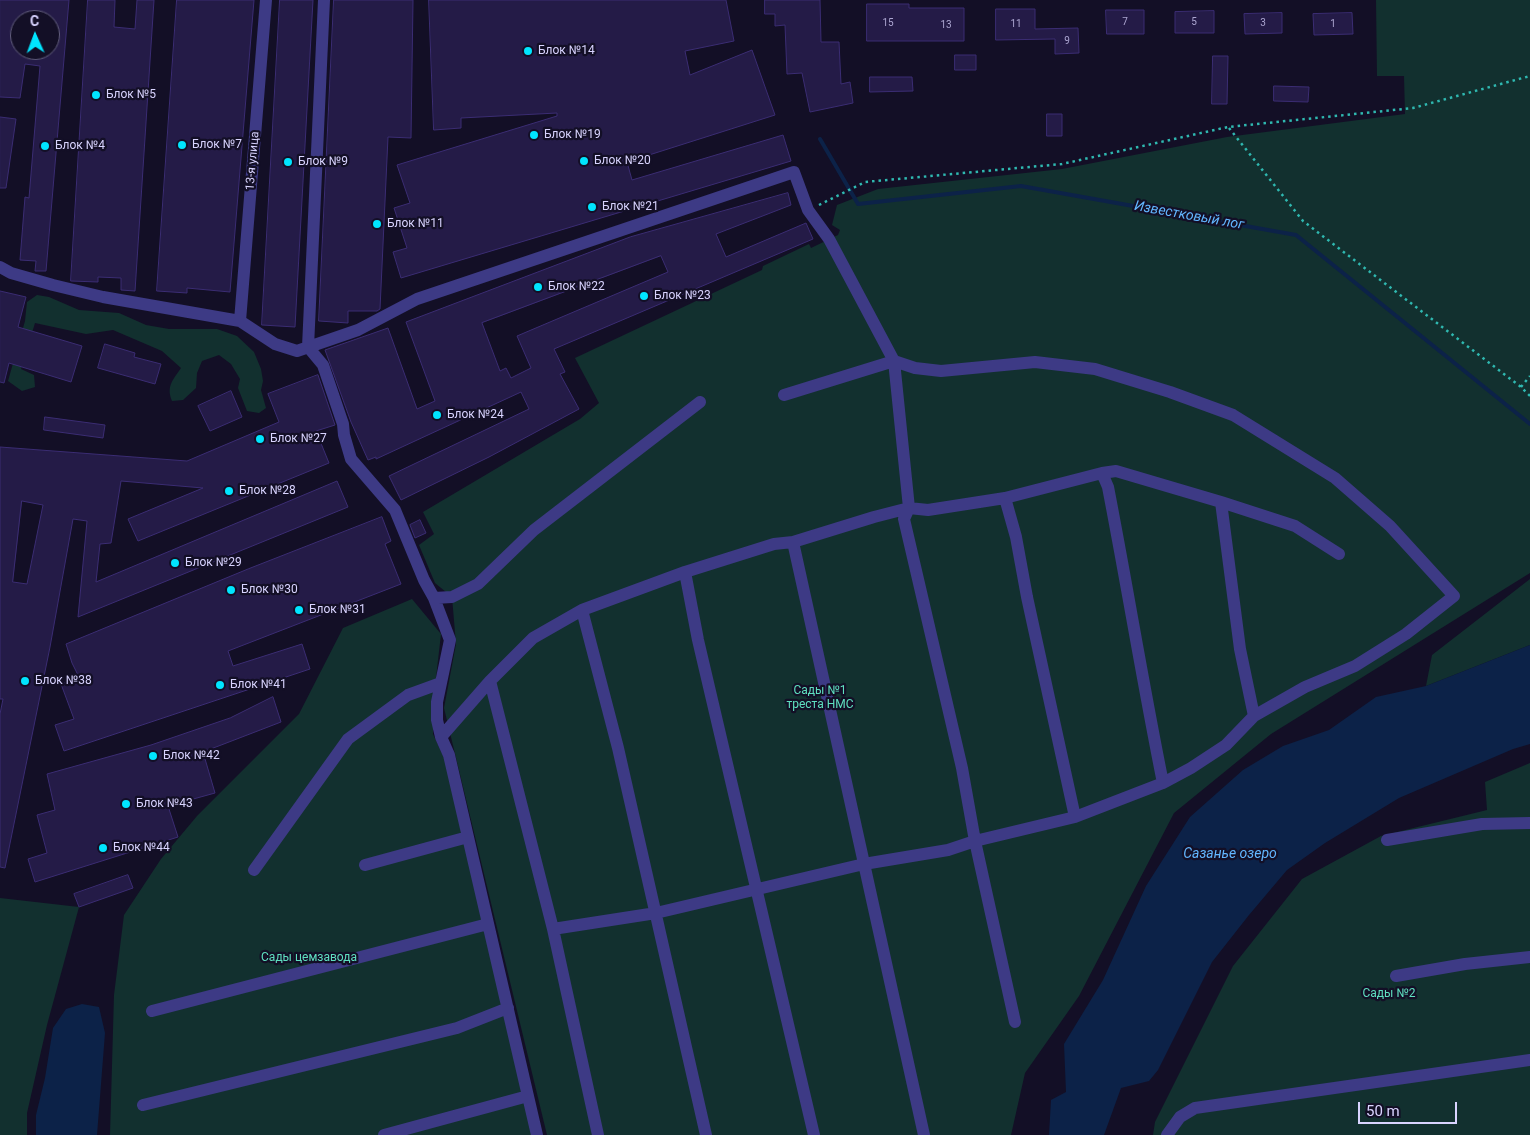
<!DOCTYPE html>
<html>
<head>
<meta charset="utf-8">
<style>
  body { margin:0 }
  #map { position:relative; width:1530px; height:1135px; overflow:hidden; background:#130f26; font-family:Roboto,sans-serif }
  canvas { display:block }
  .north { position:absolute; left:10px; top:10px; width:50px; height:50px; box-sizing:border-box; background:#130f26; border:1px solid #625e7d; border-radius:50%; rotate:358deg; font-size:14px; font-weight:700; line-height:20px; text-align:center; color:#d9d4ff }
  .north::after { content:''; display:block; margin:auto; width:18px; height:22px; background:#00e5ff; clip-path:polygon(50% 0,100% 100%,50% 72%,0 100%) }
  .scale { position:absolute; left:1358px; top:1102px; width:99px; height:22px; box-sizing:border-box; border:2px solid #d9d4ff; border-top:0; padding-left:6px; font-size:15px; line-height:18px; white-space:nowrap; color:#d9d4ff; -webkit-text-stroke:4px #130f26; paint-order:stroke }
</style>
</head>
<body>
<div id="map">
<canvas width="1530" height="1135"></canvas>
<div class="north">С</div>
<div class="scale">50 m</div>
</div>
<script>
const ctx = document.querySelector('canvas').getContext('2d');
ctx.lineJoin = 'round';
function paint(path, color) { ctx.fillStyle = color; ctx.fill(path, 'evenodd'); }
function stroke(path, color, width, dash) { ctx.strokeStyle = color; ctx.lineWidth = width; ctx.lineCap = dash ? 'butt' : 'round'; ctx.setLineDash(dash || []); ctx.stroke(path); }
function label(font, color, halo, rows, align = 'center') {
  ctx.font = font + ' Roboto,sans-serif'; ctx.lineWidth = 4.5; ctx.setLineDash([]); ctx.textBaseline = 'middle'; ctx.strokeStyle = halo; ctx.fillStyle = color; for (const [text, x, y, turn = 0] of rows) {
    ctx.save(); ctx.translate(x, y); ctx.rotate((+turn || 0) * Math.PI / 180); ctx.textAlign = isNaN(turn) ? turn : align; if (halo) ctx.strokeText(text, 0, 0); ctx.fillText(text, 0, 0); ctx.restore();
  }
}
const green = new Path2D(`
  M1376 0H1530V573L1271 734 1174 813 1079 996 1025 1073 1011 1135H547L444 708 456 644 452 597 435 583 419 545 434 534 423 512 580 419 599 403 575 358 762 270 763 266 809 244 811 248 838 235 840 230 832 225 837 205 878 189 1062 169 1227 137 1405 114 1404 76H1377Z
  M37 295 49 297 79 310 119 313 146 325 169 329H217L237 336 254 352 261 369 263 381 261 390 266 408 259 413 247 411 238 388 240 379 231 364 219 355 202 361 197 373 196 388 183 400 172 401C166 386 173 380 181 368L162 351 113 330 86 334 35 323 21 369 34 375 35 387 22 391 8 381 25 321 27 302Z
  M1530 579V645L1426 686 1432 655Z
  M412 599 441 634 433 704V734L446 762 532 1135H110L114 995 124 915 161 859 197 816 299 714 343 628Z
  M1530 763V1135H1153L1155 1122 1233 966 1302 879 1381 836 1487 810 1485 782Z
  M0 898 79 907 47 1025 27 1113V1135H0Z`);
const water = new Path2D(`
  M1530 645V744L1513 749 1399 798 1325 843 1287 870 1249 915 1212 962 1158 1070 1149 1081 1121 1088 1104 1135H1049L1051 1100 1066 1092 1064 1044 1103 980 1146 886 1190 817 1243 770 1283 746 1329 730 1376 697 1426 686Z
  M82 1004 99 1007 105 1033 97 1135H36V1115L45 1078 53 1028 66 1009Z`);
const stream = new Path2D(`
  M820 139 858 204 1021 186 1296 235 1530 424`);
const building = new Path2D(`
  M0 0H69L46 271H35L36 261 20 260 25 197 29 198 40 66 25 64 20 98 0 97ZM20 20H50V50H20Z
  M88 0H115L114 27 135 29 137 0H154L135 291 121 290V278L98 277V282L71 281Z
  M177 0H254L230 292 187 288V293L157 291Z
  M280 0H313L295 327 262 325Z
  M334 0H413L411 138 388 137 380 309 377 311H348V323L319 321Z
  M429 0H726L734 41 685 51 690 75 752 50 775 115 627 162 632 180 783 135 791 161 401 278 393 252 407 248 394 208 410 203 397 165 557 116V113L461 118V128L434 130Z
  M765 0H820L821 42H839L841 84 850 82 853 103 810 112 802 73 787 74 785 25 775 26V14H765Z
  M867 4H909V8H964V41H867Z
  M996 9H1035V29L1078 28 1079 53 1055 54V39L996 40Z
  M1106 10H1144V34H1107Z
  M1214 11V33H1175V12Z
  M1282 13V33L1245 34 1244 14Z
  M1352 13 1353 34 1314 35 1313 14Z
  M955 55H976V70H955Z
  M1213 56H1228L1227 104H1212Z
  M870 77H912L913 91 870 92Z
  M1274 86 1309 87 1308 102 1274 101Z
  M1047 114H1062V136H1047Z
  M0 117 16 119 6 188H0Z
  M788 193 791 205 716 234 726 257 806 223 813 239 554 349 565 372 560 374 579 409 489 457 401 500 389 476 529 409 521 392 376 459V457L368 460 351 422 325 350 388 328 417 409 435 401 406 322 630 237ZM661 256 668 272 517 336 531 368 511 378 506 368 500 371 482 323Z
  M0 291 26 297 18 327 82 346 71 382 9 363 4 383 0 382Z
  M105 344 135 353 134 357 161 364 155 384 98 368Z
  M318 375 335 425 316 431 329 463 138 541 128 519 203 488 121 481 111 543 100 544 96 582 337 481 348 507 78 617 87 521 73 519 50 647 5 868 0 867V714L3 699H0V447L187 461 279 422 268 394ZM22 501 43 505 27 584 13 582Z
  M231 391 242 417 210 431 198 406Z
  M45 417 105 425 103 438 44 430Z
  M382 517 391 541 385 544 401 584 228 651 233 666 302 644 310 669 64 751 55 725 74 719 61 684 79 677 72 663 66 644 248 569Z
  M420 520 426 533 415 538 410 525Z
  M273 697 281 722 203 752 215 793 168 806 178 837 35 882 28 859 47 853 37 815 55 810 47 774 151 745 230 718Z
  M128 875 133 888 79 907 74 894Z`);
const path = new Path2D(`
  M1229 128 1303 221 1521 387 1530 396
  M819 205 865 182 1062 164 1228 127 1413 108 1530 76
  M1521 387 1530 376`);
const minor = new Path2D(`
  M324 0 308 347 323 365 343 424 344 435 351 459 395 510 424 580 434 598 450 640 437 702V720L441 737 449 755 537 1135
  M0 267 11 273 53 285 103 297 240 321 275 344 297 351 358 330 417 299 794 172 808 210 829 239 894 361 909 508 904 519 962 768 975 841 1015 1022
  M240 321 266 0
  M1102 473 1108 487C1127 585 1143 684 1163 783
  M1005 498 1016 537 1027 597 1075 817
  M1221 502 1240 649 1254 716
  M793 542 924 1135
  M685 572 698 640 814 1135
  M434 598 452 597 478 584 534 530 700 402
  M582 610 618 748 706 1135
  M490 681 553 929 598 1135
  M441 737 490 681 533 638 582 610 685 572 774 544 793 542 874 517 909 508 928 510 1005 498 1102 473 1116 471 1221 502 1295 526 1339 554
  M1387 840 1482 824 1530 823
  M365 865 468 837
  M254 870 348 739 408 695 441 683
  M553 929 656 913 864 864 948 850 975 841 1075 817 1163 783 1191 768 1226 745 1254 716 1305 687 1355 666 1406 634 1454 596 1390 526 1335 478 1233 415 1170 392 1095 369 1035 362 941 371 915 368 894 361 784 395
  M1396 976 1465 964 1530 957
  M152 1011 488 924
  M143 1105 457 1028 508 1008
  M384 1135 528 1096
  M1167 1135 1180 1117 1195 1108 1530 1060`);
const markers = [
  [528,51,5,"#00e5ff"],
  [96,95,5,"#00e5ff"],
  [534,135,5,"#00e5ff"],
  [182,145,5,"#00e5ff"],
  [45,146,5,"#00e5ff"],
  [584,161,5,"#00e5ff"],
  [288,162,5,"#00e5ff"],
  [592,207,5,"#00e5ff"],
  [377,224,5,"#00e5ff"],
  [538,287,5,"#00e5ff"],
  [644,296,5,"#00e5ff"],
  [437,415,5,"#00e5ff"],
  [260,439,5,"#00e5ff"],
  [229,491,5,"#00e5ff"],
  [175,563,5,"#00e5ff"],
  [231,590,5,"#00e5ff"],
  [299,610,5,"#00e5ff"],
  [25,681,5,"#00e5ff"],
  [220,685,5,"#00e5ff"],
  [153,756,5,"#00e5ff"],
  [126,804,5,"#00e5ff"],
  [103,848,5,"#00e5ff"]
];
const numberNames = [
  ["7",1125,22],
  ["5",1194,22],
  ["15",888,23],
  ["3",1263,23],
  ["11",1016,24],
  ["1",1333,24],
  ["13",946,25],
  ["9",1067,41]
];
const poiNames = [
  ["Блок №14",538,51],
  ["Блок №5",106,95],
  ["Блок №19",544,135],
  ["Блок №7",192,145],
  ["Блок №4",55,146],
  ["Блок №20",594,161],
  ["Блок №9",298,162],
  ["Блок №21",602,207],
  ["Блок №11",387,224],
  ["Блок №22",548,287],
  ["Блок №23",654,296],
  ["Блок №24",447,415],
  ["Блок №27",270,439],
  ["Блок №28",239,491],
  ["Блок №29",185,563],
  ["Блок №30",241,590],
  ["Блок №31",309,610],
  ["Блок №38",35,681],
  ["Блок №41",230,685],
  ["Блок №42",163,756],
  ["Блок №43",136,804],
  ["Блок №44",113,848]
];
const streetNames = [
  ["13-я улица",253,161,-85]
];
const parkNames = [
  ["Сады №1",820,691],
  ["треста НМС",820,705],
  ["Сады цемзавода",309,958],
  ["Сады №2",1389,994]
];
const waterNames = [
  ["Известковый лог",1189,216,10],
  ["Сазанье озеро",1230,854]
];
paint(green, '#12302f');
paint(water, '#0c2248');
stroke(stream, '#0c2248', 4);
paint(building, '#241b47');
stroke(building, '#3b2d73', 1);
stroke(path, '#2fb8b0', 2.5, [2.5, 4]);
stroke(minor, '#3d3a85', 12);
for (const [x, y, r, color] of markers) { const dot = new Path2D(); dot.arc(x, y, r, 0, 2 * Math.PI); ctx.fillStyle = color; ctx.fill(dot); stroke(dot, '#130f26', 2); }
label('10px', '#aca6d1', null, numberNames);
label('12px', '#d9d4ff', '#130f26', poiNames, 'left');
label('12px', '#d9d4ff', '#130f26', streetNames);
label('12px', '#5fe0c0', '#130f26', parkNames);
label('italic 14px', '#62b6ff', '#130f26', waterNames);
</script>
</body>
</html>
